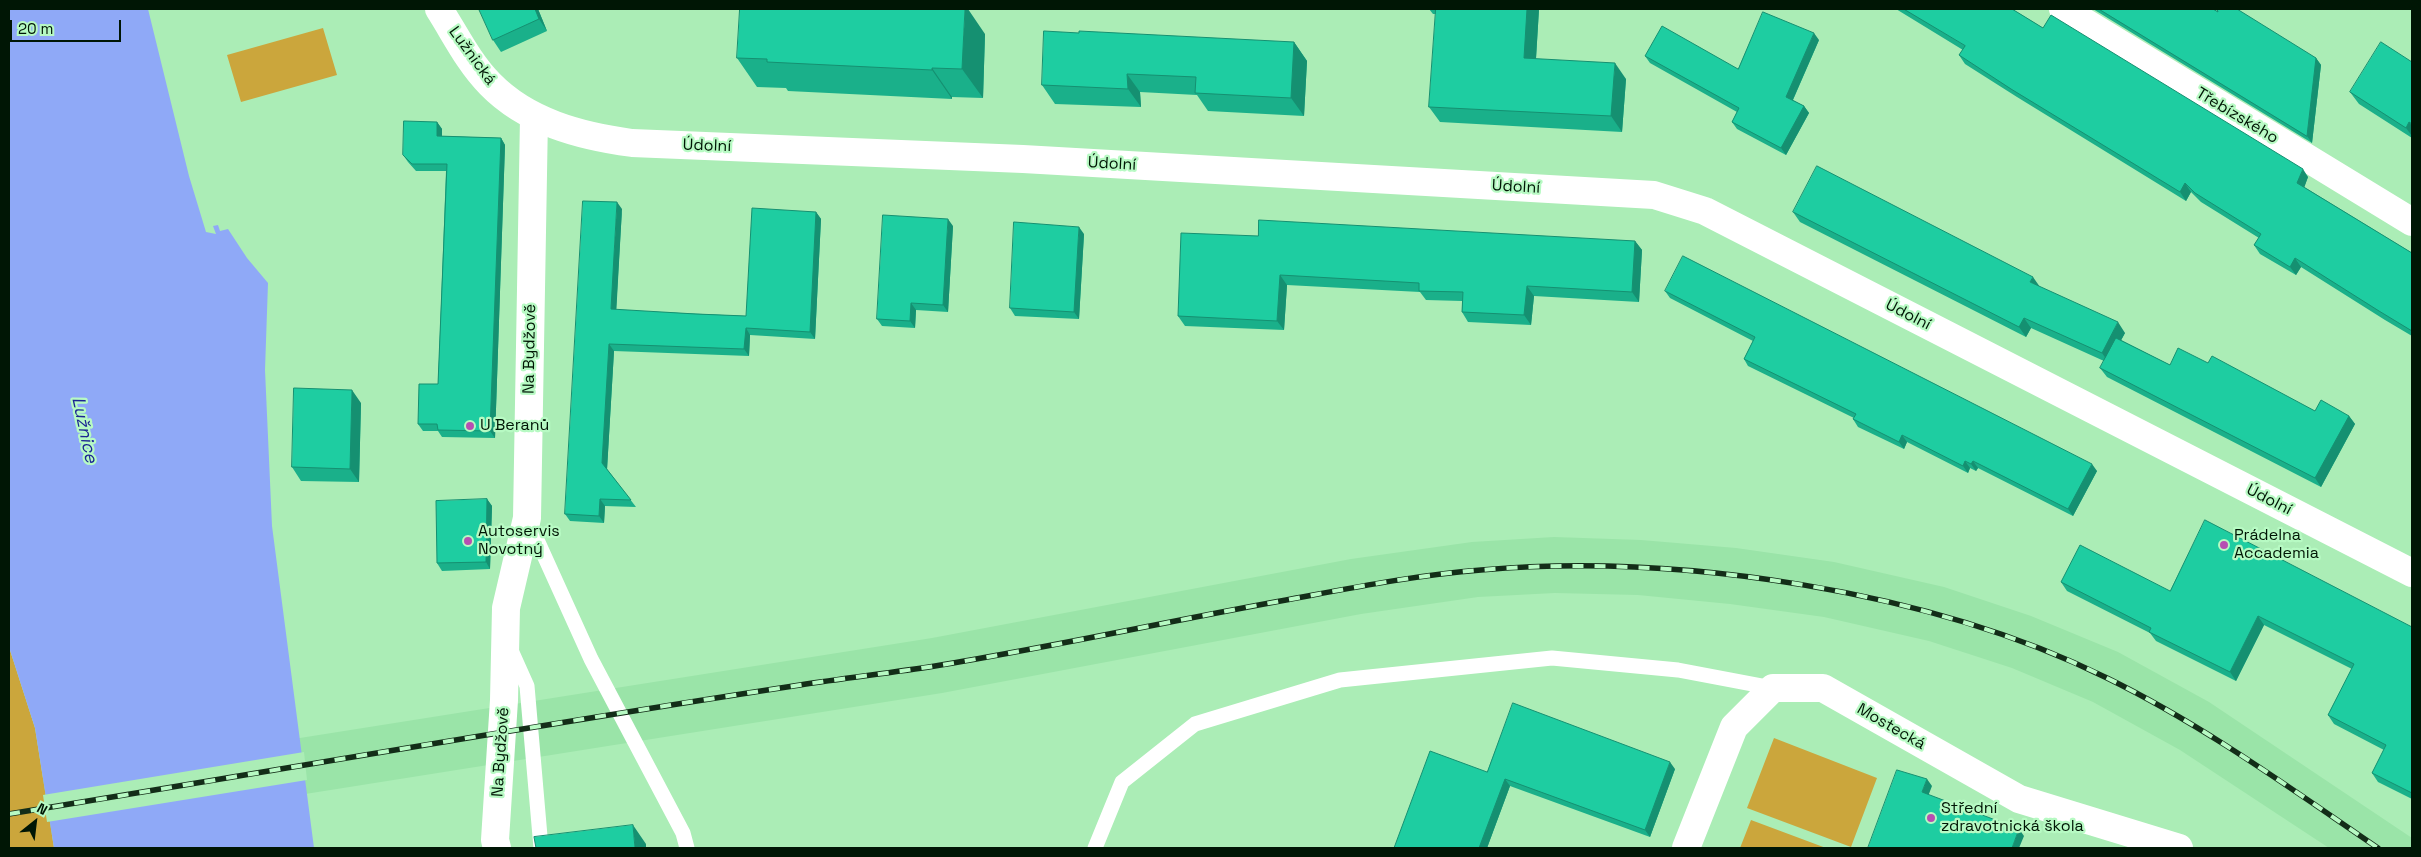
<!DOCTYPE html>
<html>
<head>
<meta charset="utf-8">
<style>
  body { margin:0 }
  #map { position:relative; width:2421px; height:857px; overflow:hidden; background:#abedb6; font-family:"Space Grotesk",sans-serif }
  canvas { display:block }
  .frame { position:absolute; inset:0; border:10px solid #001605; pointer-events:none }
  .north { position:absolute; left:10px; top:797px; width:50px; height:50px; -webkit-text-stroke:4px #b7fac3; paint-order:stroke; rotate:29deg; font-size:14px; font-weight:700; line-height:20px; text-align:center; color:#001605 }
  .north::after { content:''; display:block; margin:auto; width:18px; height:22px; background:#001605; clip-path:polygon(50% 0,100% 100%,50% 72%,0 100%) }
  .scale { position:absolute; left:10px; top:20px; width:111px; height:22px; box-sizing:border-box; border:2px solid #001605; border-top:0; padding-left:6px; font-size:15px; line-height:18px; white-space:nowrap; color:#001605; -webkit-text-stroke:4px #b7fac3; paint-order:stroke }
</style>
</head>
<body>
<div id="map">
<canvas width="2421" height="857"></canvas>
<div class="frame"></div>
<div class="north">N</div>
<div class="scale">20 m</div>
</div>
<script>
const ctx = document.querySelector('canvas').getContext('2d');
ctx.lineJoin = 'round';
function paint(path, color) { ctx.fillStyle = color; ctx.fill(path, 'evenodd'); }
function stroke(path, color, width, dash) { ctx.strokeStyle = color; ctx.lineWidth = width; ctx.lineCap = dash ? 'butt' : 'round'; ctx.setLineDash(dash || []); ctx.stroke(path); }
function label(font, color, halo, rows, align = 'center') {
  ctx.font = font + ' "Space Grotesk",sans-serif'; ctx.lineWidth = 4.5; ctx.setLineDash([]); ctx.textBaseline = 'middle'; ctx.strokeStyle = halo; ctx.fillStyle = color; for (const [text, x, y, turn = 0] of rows) {
    ctx.save(); ctx.translate(x, y); ctx.rotate((+turn || 0) * Math.PI / 180); ctx.textAlign = isNaN(turn) ? turn : align; if (halo) ctx.strokeText(text, 0, 0); ctx.fillText(text, 0, 0); ctx.restore();
  }
}
const built = new Path2D(`
  M1554 537 1641 540 1736 548 1834 562 1944 587 2031 616 2118 652 2209 702 2412 838V848H2329L2180 750 2093 702 2012 668 1929 641 1824 617 1730 604 1638 595 1555 593 1478 597 1361 614 942 693 9 841V784L932 638 1351 559 1472 542Z`);
const green = new Path2D(`
  M323 28 337 75 241 102 227 55Z
  M9 647 35 728 54 848H9Z
  M1774 738 1877 778 1851 847 1747 808Z
  M1751 820 1826 848H1740Z`);
const water = new Path2D(`
  M9 9H148L189 176 206 232 216 234 213 226 218 225 220 231 228 229 247 258 268 283 265 370 272 526 314 848H54L35 728 9 647Z`);
const pier = new Path2D(`
  M304 752 307 780 47 822 43 795Z`);
const lane = new Path2D(`
  M528 520 591 659 683 833 687 848
  M510 648 527 686 541 848
  M1095 848 1122 782 1195 724 1340 680 1552 658 1678 670 1773 688`);
const street = new Path2D(`
  M439 9C455 34 469 63 490 84 527 122 580 136 632 143L1023 159 1654 195 1705 211 2412 573
  M2063 9 2412 222
  M497 848 495 840 504 700 506 608 527 518 534 117
  M1686 848 1734 727 1773 688H1823L2019 799 2179 848`);
const rail = new Path2D(`
  M9 814C273 771 536 725 800 685 845 678 890 673 935 666 1052 647 1169 621 1286 600 1351 588 1416 575 1481 570 1679 553 1929 590 2107 678 2203 725 2290 788 2378 848`);
const wall = new Path2D(`
  M479 9H538L547 31 501 52 493 40Z
  M1429 9H1539L1536 59 1626 79 1622 132 1440 122 1429 107 1436 14H1433Z
  M1896 9H2012L2043 28 2308 177 2304 187 2412 253V336L2385 320 2301 267 2296 275 2260 254 2254 245 2259 238 2201 202 2191 192 2186 201 2017 97 1965 64 1959 55 1963 50Z
  M2093 9H2213L2316 58 2321 65 2312 143Z
  M985 34 983 98 952 97V99L788 91 786 88 757 87 737 58Z
  M1819 40 1793 100 1804 106 1809 113 1786 155 1737 129 1732 122 1737 112 1650 63 1645 56 1738 69Z
  M1294 42 1307 61 1304 116 1208 111 1197 95 1140 92 1141 107 1055 104 1042 85Z
  M2412 62V138L2359 104 2350 92Z
  M437 122 442 129V136L501 138 505 145 495 438 442 437 438 431H423L418 424 438 384 446 171H416L408 162 403 155Z
  M622 209 616 310 746 316 816 212 821 219 815 339 750 335 749 356 614 351 607 469 636 507 605 506 604 523 570 521 565 514Z
  M1793 212 2125 333 2121 340 2170 365 2208 363 2315 411 2349 416 2355 424 2321 487 2107 377 2100 368 2104 361 2031 328 2026 337 1800 222Z
  M953 226 948 312 916 310 915 328 882 326 877 319Z
  M1084 234 1079 319 1015 316 1010 308Z
  M1258 236 1635 241 1642 250 1639 302 1534 296 1531 325 1468 322 1462 312V301L1426 300 1420 292 1287 285 1284 330 1185 326 1178 316Z
  M1665 291 2097 471 2073 516 1978 468 1976 471 1970 468 1968 473 1907 442 1904 449 1858 427 1853 419 1854 418 1748 366 1744 359 1753 341 1670 298Z
  M361 403 359 482 301 481 292 467Z
  M487 499 492 506 490 569 442 571 437 563Z
  M2061 582 2170 591 2412 627V799L2378 782 2372 773 2384 750 2334 724 2328 715 2352 669 2264 625 2236 681 2156 641 2150 633 2067 591Z
  M1675 769 1650 837 1510 786 1487 848H1394L1487 772Z`);
const shadedWall = new Path2D(`
  M535 9H538L547 31 539 19Z
  M965 9H968L985 34 983 98 962 69Z
  M1527 9H1539L1535 74 1524 58Z
  M1814 33 1819 40 1791 104 1786 97Z
  M1294 42 1307 61 1304 116 1291 98Z
  M2316 58 2321 65 2312 143 2307 136Z
  M1615 63 1626 79 1622 132 1611 116Z
  M932 68 952 97V99L932 70Z
  M1127 74 1140 92 1141 107 1128 89Z
  M1804 106 1809 113 1786 155 1781 148Z
  M437 122 442 129V143L437 136Z
  M2409 122 2412 126V136L2406 128Z
  M501 138 505 145 495 438 490 431Z
  M2303 169 2308 177 2303 191 2297 183Z
  M2185 183 2191 192 2186 201 2180 192Z
  M617 202 622 209 616 316 611 309Z
  M816 212 821 219 815 339 810 332Z
  M948 219 953 226 948 312 943 305Z
  M1079 227 1084 234 1079 319 1074 312Z
  M1635 241 1642 250 1639 302 1632 292Z
  M2295 258 2301 267 2296 275 2290 267Z
  M1280 275 1287 285 1284 330 1277 321Z
  M2033 277 2040 287 2030 282Z
  M1527 286 1534 296 1531 325 1524 315Z
  M911 303 916 310 915 328 910 321Z
  M2024 318 2031 328 2026 337 2019 327Z
  M2118 322 2125 333 2109 363 2102 353Z
  M746 328 750 335 749 356 744 349Z
  M609 344 614 351 607 470 602 463Z
  M352 390 361 403 359 482 350 469Z
  M2349 416 2355 424 2321 487 2315 478Z
  M1902 435 1907 442 1904 449 1899 442Z
  M1965 461 1970 468 1968 473 1963 466Z
  M1973 461 1978 468 1976 471 1971 464Z
  M2092 464 2097 471 2073 516 2068 509Z
  M487 499 492 506 490 569 486 562Z
  M600 499 605 506 604 523 599 516Z
  M2258 616 2264 625 2236 681 2230 672Z
  M1670 762 1675 769 1650 837 1645 830Z
  M1505 779 1510 786 1487 848H1479Z
  M1927 779 1932 786 1927 799 1922 792Z
  M633 825 646 844V848H635Z
  M2019 829 2024 836 2019 848H2012Z`);
const building = new Path2D(`
  M479 9H535L539 19 493 40Z
  M740 9H965L962 69 932 68V70L767 62V59L737 58Z
  M1436 9H1527L1524 58 1615 63 1611 116 1429 107Z
  M1904 9H2012L2043 28 2051 15 2303 169 2297 183 2412 253V331L2379 311 2295 258 2290 267 2254 245 2261 234 2195 193 2185 183 2180 192 2011 89 1959 55 1965 46Z
  M2099 9H2213L2218 12 2217 9H2237L2316 58 2307 136Z
  M1763 12 1814 33 1786 97 1804 106 1781 148 1732 122 1739 108 1645 56 1662 26 1738 69Z
  M1044 31 1079 33V31L1294 42 1291 98 1195 93 1196 77 1127 74 1128 89 1042 85Z
  M2381 42 2412 62V124L2409 122 2406 128 2350 92Z
  M404 121 437 122V136L501 138 490 431 438 430 437 424H418L419 384H438L447 164H412L403 155Z
  M1817 166 2033 277 2030 282 2118 322 2102 353 2024 318 2019 327 1793 212Z
  M583 201 617 202 611 309 696 314 746 316 752 208 816 212 810 332 746 328 744 349 609 344 602 463 631 500 600 499 599 516 565 514Z
  M883 215 948 219 943 305 911 303 910 321 877 319Z
  M1259 220 1635 241 1632 292 1527 286 1524 315 1462 312 1463 292 1419 291V283L1280 275 1277 321 1178 316 1181 233 1258 236Z
  M1014 222 1079 227 1074 312 1010 308Z
  M1683 256 2092 464 2068 509 1973 461 1971 464 1965 461 1963 466 1902 435 1899 442 1853 419 1856 414 1744 359 1755 337 1665 291Z
  M2116 338 2170 365 2178 348 2208 363 2212 356 2315 411 2321 400 2349 416 2315 478 2100 368Z
  M294 388 352 390 350 469 292 467Z
  M487 499 486 562 437 563 436 501Z
  M2205 520 2412 627V793L2372 773 2386 745 2328 715 2354 664 2258 616 2230 672 2149 632 2151 628 2061 582 2080 545 2170 591Z
  M1513 703 1670 762 1645 830 1505 779 1479 848H1394L1430 751 1487 772Z
  M1897 770 1927 779 1922 792 2019 829 2012 848H1868Z
  M633 825 635 848H536L534 837Z`);
const markers = [
  [470,426,5,"#b74fb2"],
  [468,541,5,"#b74fb2"],
  [2224,545,5,"#b74fb2"],
  [1931,818,5,"#b74fb2"]
];
const streetNames = [
  ["Lužnická",472,56,54],
  ["Třebízského",2237,116,31],
  ["Údolní",707,146,2],
  ["Údolní",1112,164,3],
  ["Údolní",1516,187,3],
  ["Údolní",1908,315,27],
  ["Na Bydžově",530,349,-89],
  ["Údolní",2269,500,27],
  ["Mostecká",1891,727,30],
  ["Na Bydžově",501,752,-86]
];
const poiNames = [
  ["U Beranů",480,426],
  ["Autoservis",478,532],
  ["Novotný",478,550],
  ["Prádelna",2234,536],
  ["Accademia",2234,554],
  ["Střední",1941,809],
  ["zdravotnická škola",1941,827]
];
const waterNames = [
  ["Lužnice",84,430,78]
];
paint(built, '#9ae4a8');
paint(green, '#cba63c');
paint(water, '#8fa9f7');
paint(pier, '#abedb6');
stroke(lane, '#fff', 15);
stroke(street, '#fff', 28);
stroke(rail, '#132d18', 5.5);
stroke(rail, '#b7fac3', 4, [11]);
paint(wall, '#1ab08a');
paint(shadedWall, '#159071');
paint(building, '#1ecda1');
stroke(building, '#159071', 1);
for (const [x, y, r, color] of markers) { const dot = new Path2D(); dot.arc(x, y, r, 0, 2 * Math.PI); ctx.fillStyle = color; ctx.fill(dot); stroke(dot, '#b7fac3', 2); }
label('16px', '#001605', '#b7fac3', streetNames);
label('16px', '#001605', '#b7fac3', poiNames, 'left');
label('italic 18px', '#1c2593', '#b7fac3', waterNames);
</script>
</body>
</html>
